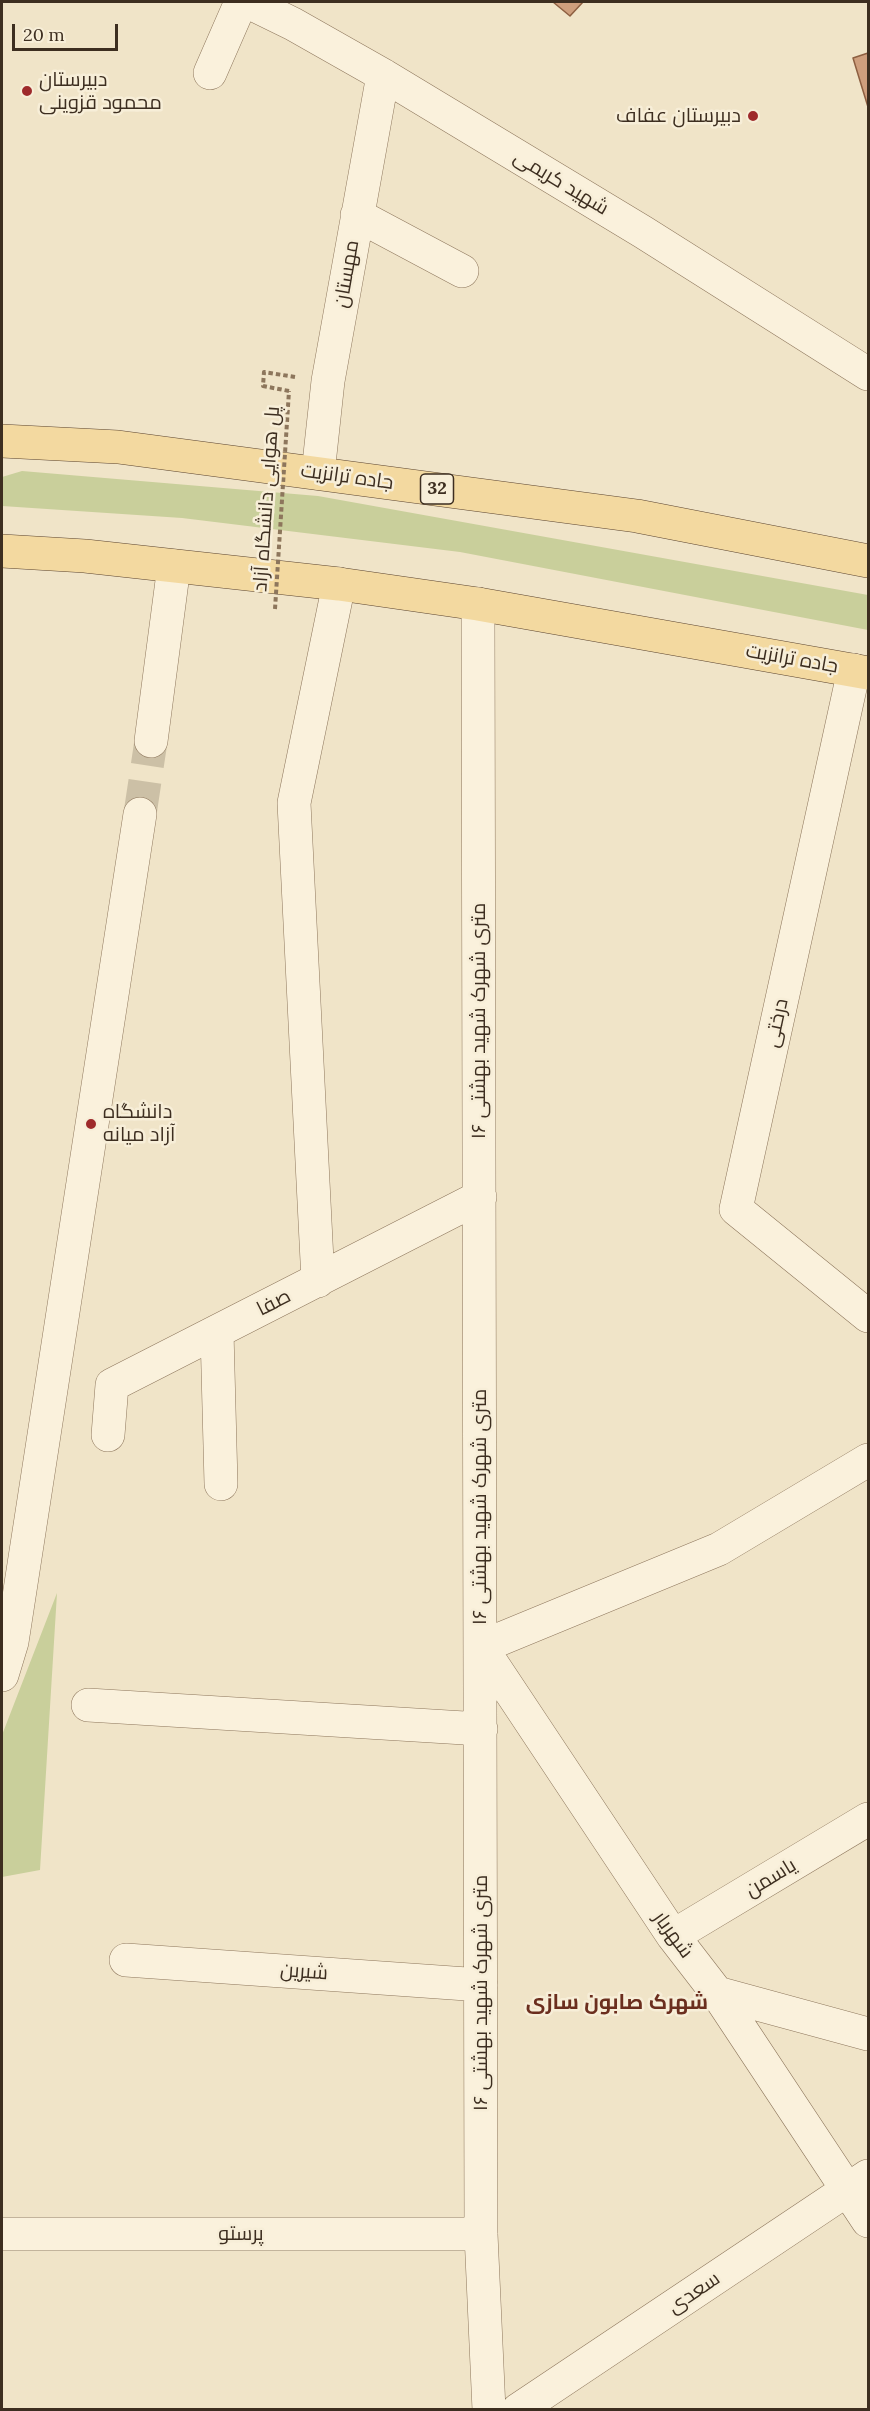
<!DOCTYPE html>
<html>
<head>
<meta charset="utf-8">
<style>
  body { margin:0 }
  #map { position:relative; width:870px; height:2411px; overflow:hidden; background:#f0e4c8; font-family:Lora,serif }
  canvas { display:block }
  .frame { position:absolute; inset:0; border:3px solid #3d2e20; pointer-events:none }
  .scale { position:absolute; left:12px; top:24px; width:106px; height:27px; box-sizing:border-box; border:3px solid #3d2e20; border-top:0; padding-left:8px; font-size:18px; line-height:21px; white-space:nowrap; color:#3d2e20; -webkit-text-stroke:4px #f7eed8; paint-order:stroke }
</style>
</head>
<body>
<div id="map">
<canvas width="870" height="2411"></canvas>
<div class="frame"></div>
<div class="scale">20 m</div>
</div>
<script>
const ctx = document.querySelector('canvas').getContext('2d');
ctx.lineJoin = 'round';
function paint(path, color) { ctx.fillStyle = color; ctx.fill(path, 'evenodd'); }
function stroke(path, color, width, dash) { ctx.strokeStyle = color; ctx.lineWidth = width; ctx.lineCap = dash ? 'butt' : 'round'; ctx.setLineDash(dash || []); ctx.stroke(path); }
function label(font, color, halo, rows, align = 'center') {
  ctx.font = font + ' Lora,Cairo,serif'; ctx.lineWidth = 5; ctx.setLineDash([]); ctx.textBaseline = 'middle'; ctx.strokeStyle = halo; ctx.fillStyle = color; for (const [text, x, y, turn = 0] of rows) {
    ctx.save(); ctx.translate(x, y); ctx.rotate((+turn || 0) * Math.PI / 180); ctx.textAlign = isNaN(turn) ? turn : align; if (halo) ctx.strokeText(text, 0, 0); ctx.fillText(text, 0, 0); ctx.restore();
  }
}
const green = new Path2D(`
  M22 471 318 496 868 595V630L460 552 182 518 2 506V477Z
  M57 1593 40 1870 2 1877V1735Z`);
const building = new Path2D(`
  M553 2H583L570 16Z
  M868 53V107L853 58Z`);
const minorTunnel = new Path2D(`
  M140 814 151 741`);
const path = new Path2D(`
  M289 391 263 386 264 372 295 377`);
const minor = new Path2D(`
  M248 2 293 24 383 75 643 232 868 374
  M210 73 241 2
  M357 215 462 271
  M318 473 328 381 383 75
  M478 604 481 2234 489 2410
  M854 670 736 1209 868 1316
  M151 741 174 566
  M318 1281 294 803 339 584
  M217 1332 221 1484
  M108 1435 112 1385 480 1197
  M868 1460 719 1549 481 1647 673 1936 717 1993 868 2221
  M2 1675 12 1642 140 814
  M88 1705 481 1729
  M673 1936 868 1819
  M126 1960 481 1985
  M717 1993 868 2034
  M2 2234H481
  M518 2410 868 2176`);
const major = new Path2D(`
  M2 441 118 447 637 516 868 561
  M2 551 85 556 339 584 478 604 868 673`);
const pathBridge = new Path2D(`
  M275 609 289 391`);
const markers = [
  [27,91,6,"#9e2a2b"],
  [753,116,6,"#9e2a2b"],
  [91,1124,6,"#9e2a2b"]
];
const shields = [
  [437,489,33]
];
const shieldNames = [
  ["32",437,489]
];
const poiNames = [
  ["دبیرستان",39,80],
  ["محمود قزوینی",39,103],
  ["دبیرستان عفاف",741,116,"right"],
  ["دانشگاه",103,1112],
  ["آزاد میانه",103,1135]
];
const streetNames = [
  ["شهید کریمی",561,183,31],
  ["مهستان",347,274,-80],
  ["جاده ترانزیت",347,477,8],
  ["پل هوایی دانشگاه آزاد",267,499,-86],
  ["جاده ترانزیت",792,659,10],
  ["۱۶ متری شهرک شهيد بهشتی",479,1021,-90],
  ["درختی",777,1023,-78],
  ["صفا",274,1303,-27],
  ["۱۶ متری شهرک شهيد بهشتی",480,1507,-90],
  ["یاسمن",771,1878,-31],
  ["شهریار",673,1935,54],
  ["شیرین",304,1972,4],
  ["۱۶ متری شهرک شهيد بهشتی",481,1993,-90],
  ["پرستو",241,2234],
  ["سعدی",694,2293,-34]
];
const neighbourhoodNames = [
  ["شهرک صابون سازی",617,2003]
];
paint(green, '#c9cf9b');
paint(building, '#cf9f7d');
stroke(building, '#8d5f41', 1.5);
stroke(minorTunnel, '#ccc0a6', 33, [33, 16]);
stroke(minor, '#8d765c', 34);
stroke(major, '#5b4430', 34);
stroke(path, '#8d765c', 4, [4.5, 3]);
stroke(minor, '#faf1dc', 33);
stroke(major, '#f3d9a0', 33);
stroke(pathBridge, '#8d765c', 4, [4.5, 3]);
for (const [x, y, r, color] of markers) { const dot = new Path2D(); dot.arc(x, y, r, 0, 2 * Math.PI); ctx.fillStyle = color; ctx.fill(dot); stroke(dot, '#f7eed8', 2); }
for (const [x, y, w] of shields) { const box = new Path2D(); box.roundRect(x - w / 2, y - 15, w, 30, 4.5); ctx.fillStyle = '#f7eed8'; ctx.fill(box); stroke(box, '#3d2e20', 1.5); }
label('bold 18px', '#3d2e20', null, shieldNames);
label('20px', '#3d2e20', '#f7eed8', poiNames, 'left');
label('20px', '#3d2e20', '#f7eed8', streetNames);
label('bold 21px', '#6b2e1e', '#f7eed8', neighbourhoodNames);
</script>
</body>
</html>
